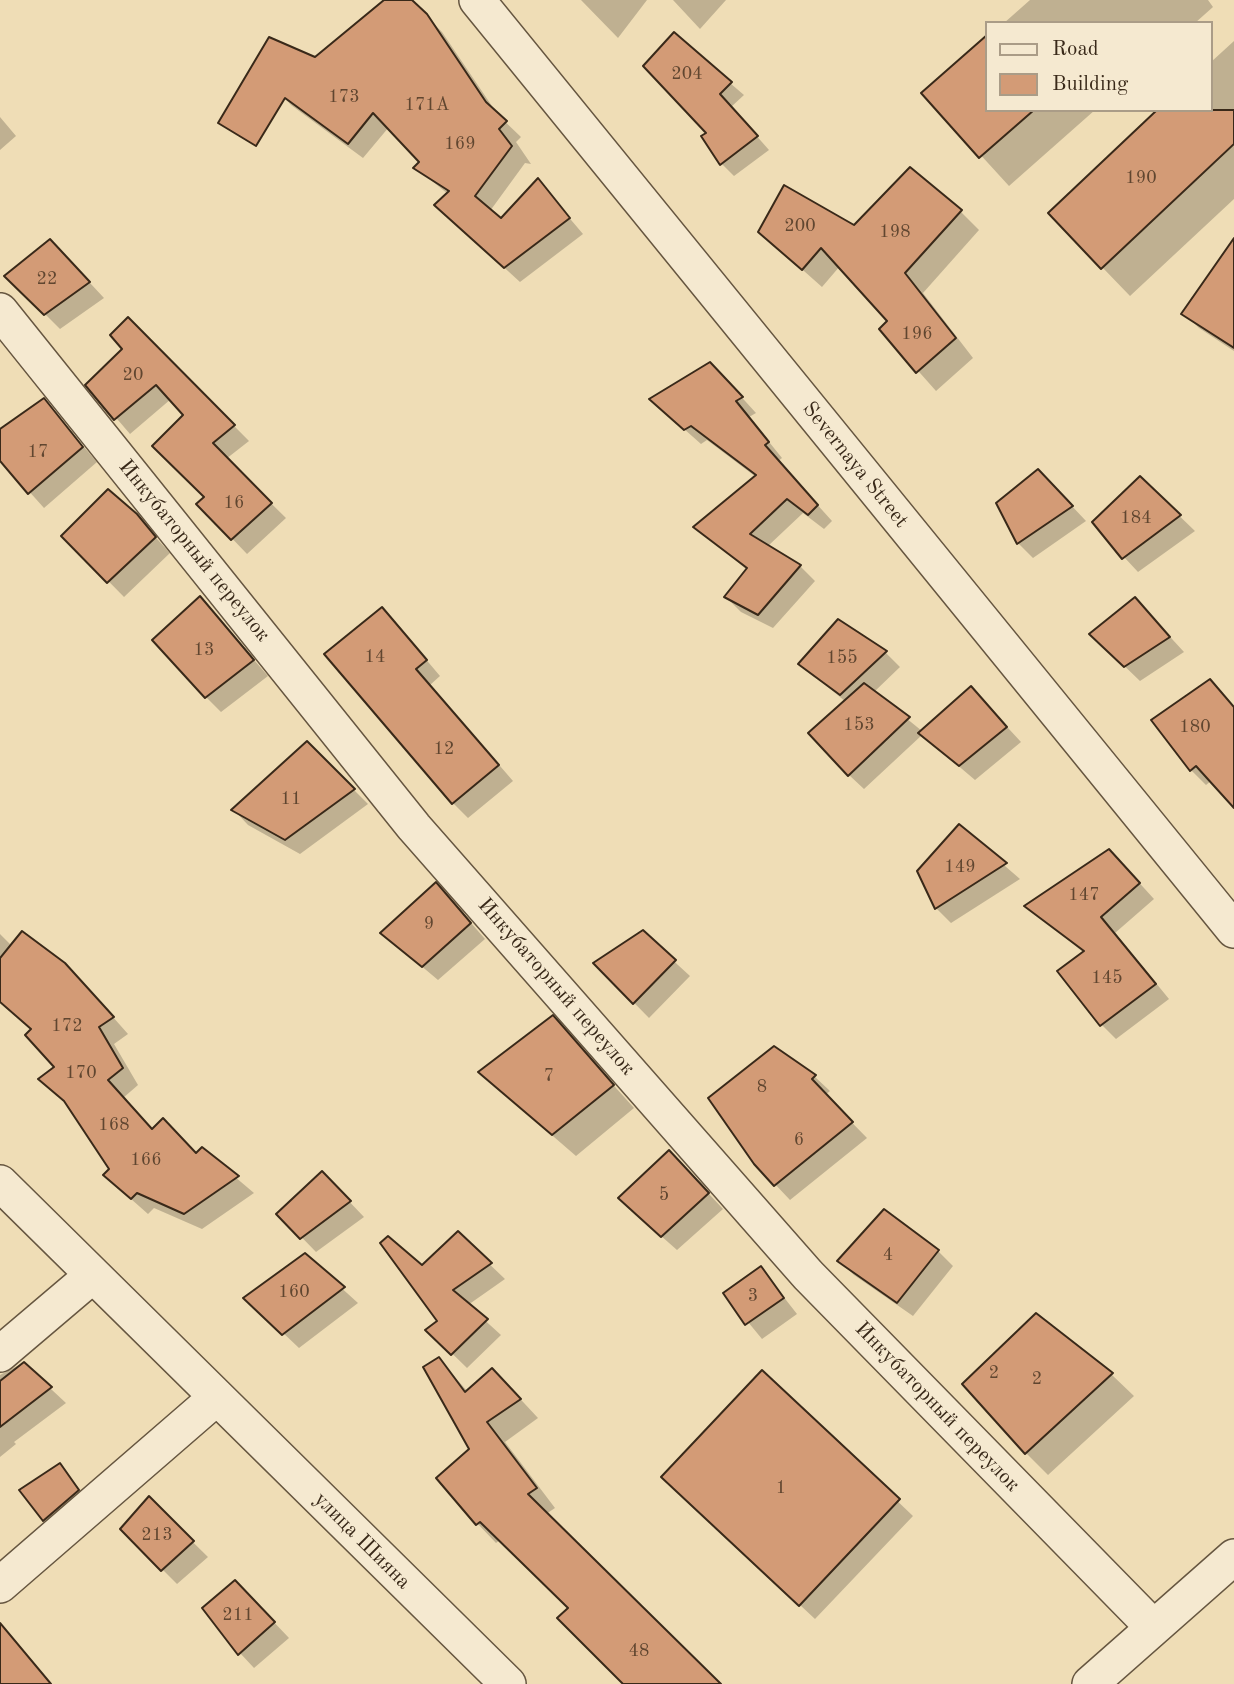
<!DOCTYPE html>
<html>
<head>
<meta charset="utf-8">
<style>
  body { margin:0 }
  #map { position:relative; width:1234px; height:1684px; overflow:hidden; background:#efddb6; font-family:"Old Standard TT",serif }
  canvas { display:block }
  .legend { position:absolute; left:985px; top:21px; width:228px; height:91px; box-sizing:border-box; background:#f5e9d0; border:2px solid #aa9c87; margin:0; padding:9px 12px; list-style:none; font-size:21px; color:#392919 }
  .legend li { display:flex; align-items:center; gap:14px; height:35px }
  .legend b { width:35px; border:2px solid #aa9c87 }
</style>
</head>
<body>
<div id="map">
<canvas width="1234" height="1684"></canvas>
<ul class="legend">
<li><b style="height:9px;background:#f5e9d0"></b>Road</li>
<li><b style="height:19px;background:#d39b76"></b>Building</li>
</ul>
</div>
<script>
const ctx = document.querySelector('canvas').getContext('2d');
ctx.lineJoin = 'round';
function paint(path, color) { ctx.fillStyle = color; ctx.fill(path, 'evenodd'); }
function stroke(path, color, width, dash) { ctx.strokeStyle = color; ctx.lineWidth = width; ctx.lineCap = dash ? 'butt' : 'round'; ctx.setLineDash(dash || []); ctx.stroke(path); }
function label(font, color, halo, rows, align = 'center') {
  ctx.font = font + ' "Old Standard TT",serif'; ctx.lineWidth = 7; ctx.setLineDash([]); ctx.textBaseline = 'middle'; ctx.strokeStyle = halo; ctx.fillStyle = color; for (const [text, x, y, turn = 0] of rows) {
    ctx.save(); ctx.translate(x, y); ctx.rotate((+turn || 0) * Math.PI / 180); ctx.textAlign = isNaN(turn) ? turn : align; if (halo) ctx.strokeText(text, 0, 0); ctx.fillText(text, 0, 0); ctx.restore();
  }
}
const shadow = new Path2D(`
  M386 0H410L442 32 498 115 521 137 516 142 531 164 525 163 490 211 501 220 538 181 583 234 520 282 451 219 448 194 416 168 421 162 389 127 363 158 291 105 277 90Z
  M581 0H647L618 38Z
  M673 0H726L700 29Z
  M1030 0H1208L1213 7 1195 23H1004Z
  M674 35 744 95 731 107 769 150 734 176 722 164 708 133Z
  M987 38V110H1095L1009 186 924 93Z
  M1234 41V199L1130 296 1102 267 1211 110V62Z
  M0 117 16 136 0 150Z
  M960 211 979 230 923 293 973 358 936 391 881 329 889 321 840 266 822 287 760 232 854 227Z
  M65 256 104 298 60 329 7 276Z
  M1234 273V351L1199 328 1184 313Z
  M128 319 249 441 226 459 286 518 247 554 199 504 206 497 186 415 171 399 130 434 88 385 125 349Z
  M725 379 756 413 749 417 782 458 778 461 832 521 824 529 803 513 768 546 800 566 815 581 773 628 741 612 726 597 747 570 696 527 756 477 707 440 701 444 666 413Z
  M44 401 97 462 44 508 0 459V431Z
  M1140 478 1195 531 1138 572 1124 557Z
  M1053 486 1086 521 1033 558 1018 543 998 504Z
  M136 516 170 553 124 597 64 536Z
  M200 598 268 676 221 712 206 697Z
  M1150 615 1184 652 1140 681 1091 634Z
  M838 622 886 653 900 667 874 692 922 731 985 703 1021 742 975 780 922 735 864 789 849 775 846 702 800 664Z
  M396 624 440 676 430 685 513 781 468 818 453 803Z
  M1210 681 1234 707V806L1211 781 1206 785 1191 770 1153 720Z
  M307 743 368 804 300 854 248 825 234 810Z
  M960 827 1020 879 951 923 936 908 919 871Z
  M1124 866 1154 899 1115 933 1169 999 1116 1039 1101 1024 1084 953 1027 906Z
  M450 899 485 939 438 980 382 933Z
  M642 932 690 976 649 1018 596 964Z
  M0 934 12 946 81 981 128 1034 114 1044 138 1085 123 1098 152 1131 196 1155 202 1149 254 1193 202 1229 154 1208 148 1214 122 1191 69 1105 57 1095V1067L33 1030 0 1002Z
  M553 1018 634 1108 576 1156 480 1073Z
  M774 1049 815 1077 830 1091 825 1095 867 1138 790 1200 755 1163Z
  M684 1167 723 1209 677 1250 635 1213Z
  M322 1173 364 1217 316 1252 279 1214Z
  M458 1234 505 1279 468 1305 501 1335 467 1368 428 1330 439 1322 422 1267Z
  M938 1251 953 1266 913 1316 854 1275 839 1261Z
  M305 1255 358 1303 299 1348 261 1312Z
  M761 1268 797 1314 762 1339 725 1294Z
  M1036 1315 1112 1375 1134 1396 1048 1475 1026 1453Z
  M439 1359 468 1392 511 1389 538 1418 505 1442 555 1508 546 1514 718 1684H625L570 1608 500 1540 496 1543 477 1523 472 1450Z
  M23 1363 66 1403 14 1442 16 1444 0 1457V1375Z
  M762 1372 913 1516 815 1619 678 1491Z
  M60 1465 93 1505 59 1535 22 1491Z
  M149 1499 208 1557 177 1584 122 1529Z
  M250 1597 289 1638 254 1668 240 1653Z`);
const building = new Path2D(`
  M384 0H412L427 14 486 102 507 121 499 129 512 146 475 196 501 218 538 178 570 218 504 268 434 205 449 191 413 168 419 162 373 113 348 144 285 98 256 146 218 123 269 37 315 57Z
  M674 32 732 82 720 94 758 136 720 165 701 136 706 133 643 66Z
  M987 35V110H1034L979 158 921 93Z
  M1157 110H1234V144L1101 269 1048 213Z
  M910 167 962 210 905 273 956 338 916 373 879 329 887 321 821 248 802 270 758 232 784 185 854 225Z
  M1234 238V348L1181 314Z
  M50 239 90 282 44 315 4 276Z
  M128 317 235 425 213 443 272 503 231 540 196 504 204 497 152 446 183 415 156 385 114 420 85 385 122 349 110 335Z
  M710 362 743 397 736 401 769 442 765 445 818 505 808 515 787 499 750 534 801 565 758 615 724 597 747 568 693 527 756 475 691 426 684 430 649 399Z
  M44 398 83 447 28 494 0 461V429Z
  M1038 469 1073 506 1017 544 996 503Z
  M1140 476 1181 515 1122 559 1092 522Z
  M108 489 137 514 156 537 107 583 61 536Z
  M200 596 254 660 205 698 152 640Z
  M1135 597 1170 637 1124 667 1089 634Z
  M382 607 427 660 416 669 499 765 452 804 324 654Z
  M838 619 887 651 840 695 798 664Z
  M1210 679 1234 707V808L1196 766 1190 771 1151 720Z
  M864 683 910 717 848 776 808 733Z
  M971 686 1007 727 959 766 918 733Z
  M307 741 355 789 285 840 231 810Z
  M959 824 1007 863 935 909 917 871Z
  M1109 849 1140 883 1101 917 1156 984 1100 1026 1057 971 1084 951 1024 906Z
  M436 882 471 923 422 967 380 933Z
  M643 930 676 960 633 1004 593 963Z
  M22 931 65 963 114 1017 99 1027 123 1068 108 1080 152 1129 163 1118 196 1153 202 1147 239 1176 184 1214 137 1193 131 1199 103 1175 109 1169 64 1101 38 1079 54 1067 25 1035 31 1029 0 1002V958Z
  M553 1015 614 1085 552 1135 478 1072Z
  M774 1046 816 1075 812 1079 853 1122 774 1186 754 1164 708 1098Z
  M669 1150 709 1193 661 1237 618 1198Z
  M322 1171 351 1201 300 1239 276 1214Z
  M884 1209 939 1250 897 1303 837 1261Z
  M458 1231 492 1263 453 1290 488 1319 451 1355 425 1330 437 1321 380 1243 388 1236 422 1265Z
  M305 1253 345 1287 282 1335 243 1298Z
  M761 1266 784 1298 745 1325 723 1293Z
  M1036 1313 1113 1373 1025 1454 962 1384Z
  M439 1357 465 1392 492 1368 521 1399 487 1422 537 1488 528 1494 721 1684H623L557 1618 568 1608 480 1522 476 1525 436 1478 469 1449 423 1367Z
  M24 1362 52 1387 0 1427V1381Z
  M762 1370 900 1499 799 1606 661 1477Z
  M60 1463 79 1490 43 1521 19 1490Z
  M149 1496 194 1541 161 1571 120 1529Z
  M235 1580 275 1622 238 1655 202 1608Z
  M0 1623 51 1684H0Z`);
const minor = new Path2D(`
  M477 0 1234 930
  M0 311 414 827 808 1275 1153 1627
  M0 1183 508 1684
  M0 1354 93 1275
  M0 1585 217 1397
  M1090 1684 1234 1557`);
const numberNames = [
  ["204",687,74],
  ["173",344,97],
  ["171А",427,105],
  ["169",460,144],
  ["190",1141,178],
  ["200",800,226],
  ["198",895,232],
  ["22",47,279],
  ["196",917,334],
  ["20",133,375],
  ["17",38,452],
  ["16",234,503],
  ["184",1136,518],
  ["13",204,650],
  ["14",375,657],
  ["155",842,658],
  ["153",859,725],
  ["180",1195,727],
  ["12",444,749],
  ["11",291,799],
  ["149",960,867],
  ["147",1084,895],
  ["9",429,924],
  ["145",1107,978],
  ["172",67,1026],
  ["170",81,1073],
  ["7",549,1076],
  ["8",762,1087],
  ["168",114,1125],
  ["6",799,1140],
  ["166",146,1160],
  ["5",664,1195],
  ["4",888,1255],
  ["160",294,1292],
  ["3",753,1296],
  ["2",994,1373],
  ["2",1037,1379],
  ["1",781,1488],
  ["213",157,1535],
  ["211",238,1615],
  ["48",639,1651]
];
const streetNames = [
  ["Severnaya Street",855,465,51],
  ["Инкубаторный переулок",194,551,51],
  ["Инкубаторный переулок",556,987,49],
  ["Инкубаторный переулок",937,1407,46],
  ["улица Шияна",362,1541,45]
];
paint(shadow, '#0003');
paint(building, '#d39b76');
stroke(building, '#392919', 2);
stroke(minor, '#665640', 38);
stroke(minor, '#f5e9d0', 35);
label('18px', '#604630', null, numberNames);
label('21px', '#392919', '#f5e9d0', streetNames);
</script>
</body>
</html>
